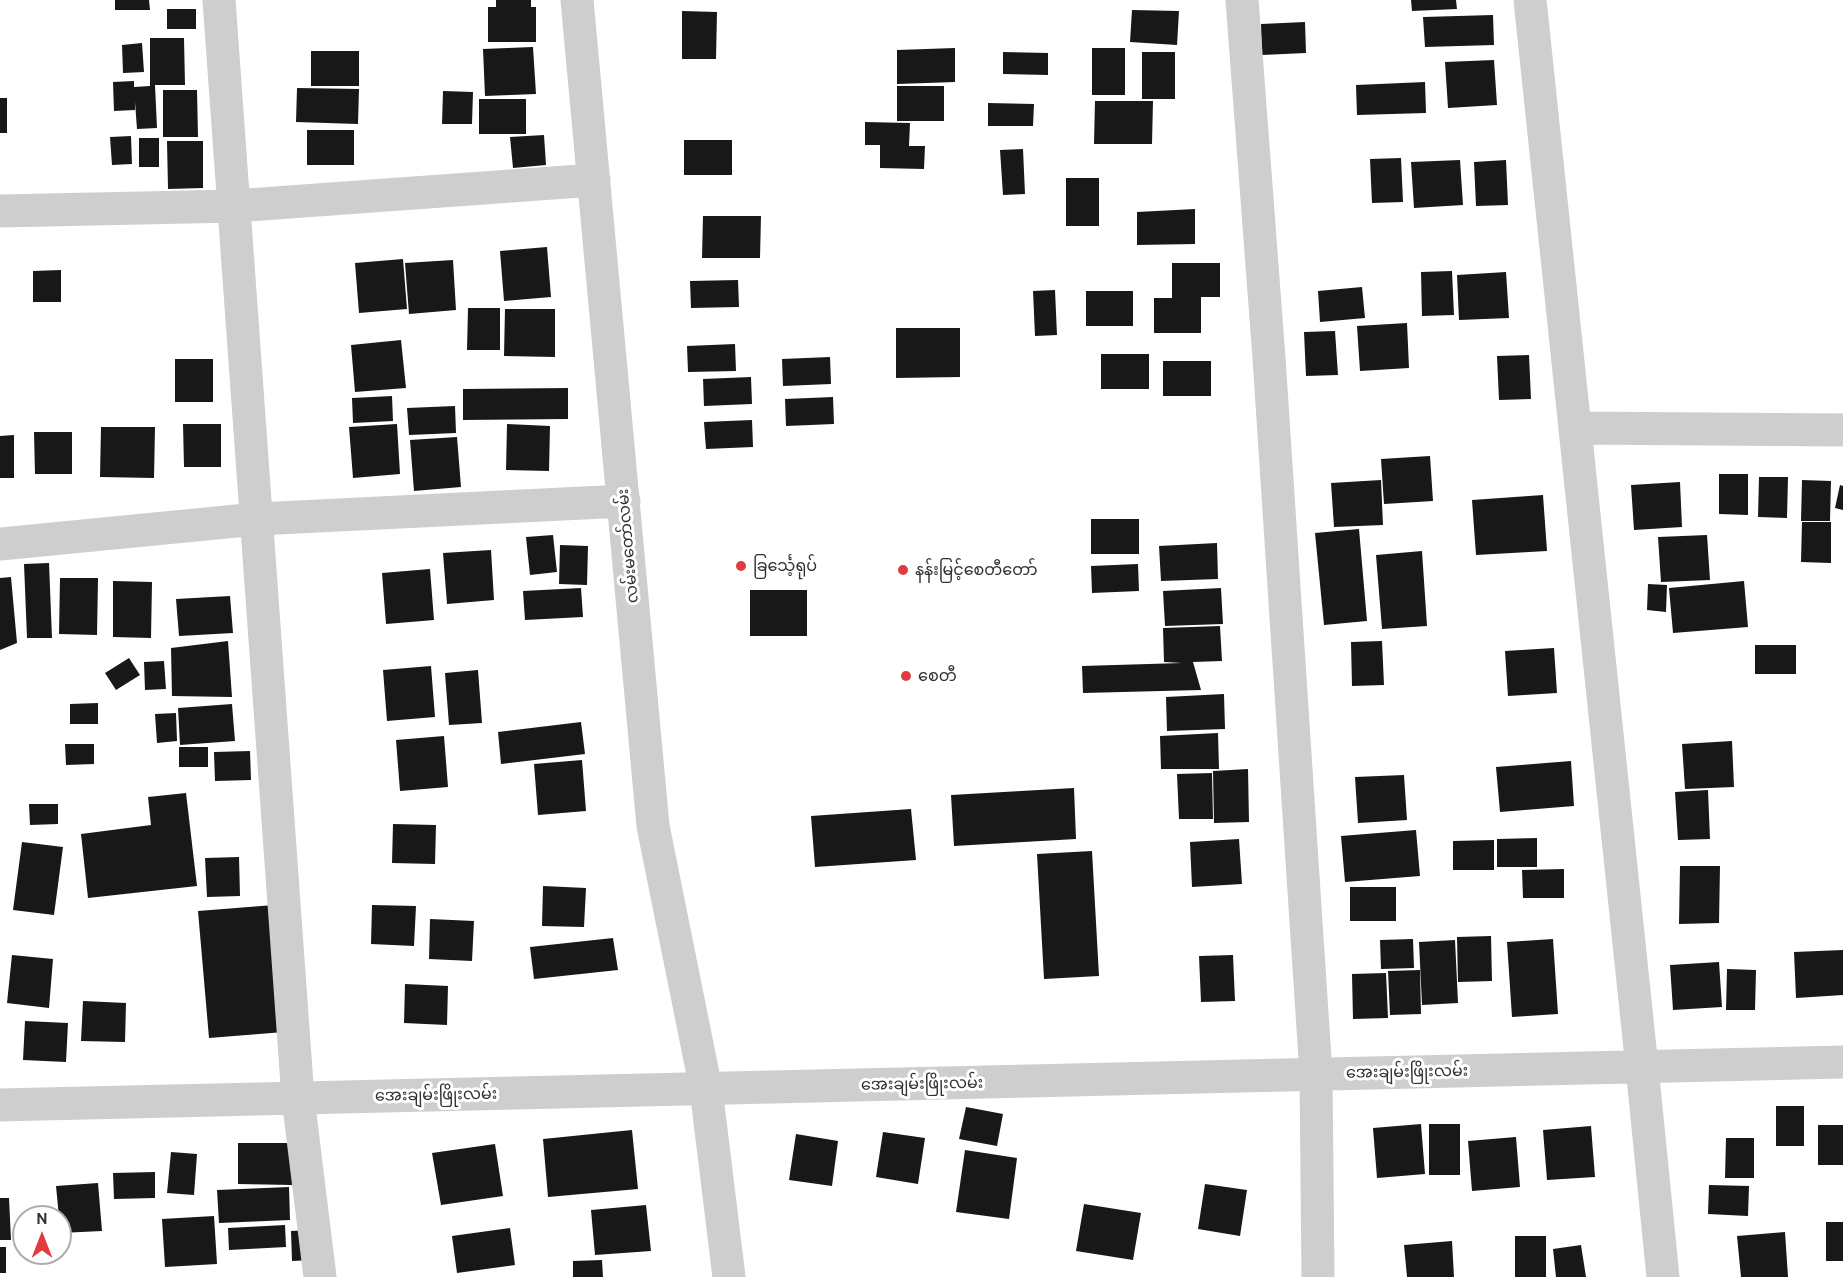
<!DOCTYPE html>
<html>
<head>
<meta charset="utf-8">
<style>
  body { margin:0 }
  #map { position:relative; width:1843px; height:1277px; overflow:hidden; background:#fff; font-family:Cabin,sans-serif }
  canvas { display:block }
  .north { position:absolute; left:12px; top:1205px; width:60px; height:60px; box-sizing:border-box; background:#fff; border:2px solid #adadad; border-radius:50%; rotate:0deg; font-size:16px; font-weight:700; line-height:24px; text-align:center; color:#313131 }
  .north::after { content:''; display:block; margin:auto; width:21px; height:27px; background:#e13a40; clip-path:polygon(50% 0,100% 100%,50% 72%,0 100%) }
</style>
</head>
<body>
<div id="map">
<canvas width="1843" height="1277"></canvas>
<div class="north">N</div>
</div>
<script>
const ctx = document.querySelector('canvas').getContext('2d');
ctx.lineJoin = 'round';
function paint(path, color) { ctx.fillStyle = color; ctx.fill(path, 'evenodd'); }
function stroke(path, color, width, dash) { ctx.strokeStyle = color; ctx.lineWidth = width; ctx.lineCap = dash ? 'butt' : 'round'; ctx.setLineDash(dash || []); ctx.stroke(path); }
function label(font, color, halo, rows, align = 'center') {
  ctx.font = font + ' Cabin,"Noto Sans Myanmar",sans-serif'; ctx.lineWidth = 6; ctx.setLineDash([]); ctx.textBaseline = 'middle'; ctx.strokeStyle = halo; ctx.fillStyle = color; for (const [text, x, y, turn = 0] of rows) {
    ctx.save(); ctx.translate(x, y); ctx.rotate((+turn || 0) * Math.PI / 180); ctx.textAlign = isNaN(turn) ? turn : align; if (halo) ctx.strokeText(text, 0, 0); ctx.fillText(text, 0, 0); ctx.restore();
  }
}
const building = new Path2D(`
  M115 0H149L150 10H115Z
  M496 0H531V7H536V42H488V7H496Z
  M1411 0H1456L1457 9 1412 11Z
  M167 9H196V29H167Z
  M1132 10 1179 11 1177 45 1130 42Z
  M682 11 717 12 716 59H682Z
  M1493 15 1494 45 1425 47 1423 17Z
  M1305 22 1306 53 1262 55 1261 24Z
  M150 38H184L185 85H155L157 128 137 129 135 102V110L114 111 113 82 134 81V87L150 86Z
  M142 43 144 72 123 73 122 45Z
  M533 47 536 94 485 96 483 49Z
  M955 48V82L897 84V50Z
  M1092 48H1125V95H1092Z
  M311 51H359V86H311Z
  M1003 52 1048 53V75L1003 74Z
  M1142 52H1175V99H1142Z
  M1494 60 1497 105 1448 108 1445 62Z
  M1425 82 1426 113 1357 115 1356 85Z
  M897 86H944V121H897Z
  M297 88 359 89 358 124 296 122Z
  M163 90H197L198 137H163Z
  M443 91 473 92 472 124H442Z
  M0 98H7V133H0Z
  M479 99H526V134H479Z
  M1095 101H1153L1152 144H1094Z
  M988 103 1034 104 1033 126H988Z
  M865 122 910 123 909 146H925L924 169 880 168V145H865Z
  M307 130H354V165H307Z
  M544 135 546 165 513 168 510 137Z
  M131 136 132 164 112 165 110 137Z
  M139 138H159V167H139Z
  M684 140H732V175H684Z
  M167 141H203V188L168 189Z
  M1023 149 1025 194 1003 195 1000 150Z
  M1401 158 1403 202 1372 203 1370 159Z
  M1460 160 1463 205 1414 208 1411 162Z
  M1506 160 1508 205 1476 206 1474 162Z
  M1066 178H1099V226H1066Z
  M1195 209V244L1137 245V212Z
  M703 216H761L760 258H702Z
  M547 247 551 297 504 301 500 251Z
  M403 259 407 309 359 313 355 263Z
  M453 260 456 310 409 314 405 263Z
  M1172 263H1220V297H1201V333H1154V298H1172Z
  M61 270V302H33V271Z
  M1452 271 1454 315 1422 316 1421 272Z
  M1506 272 1509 318 1459 320 1457 275Z
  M738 280 739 307 691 308 690 281Z
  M1362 287 1365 318 1320 322 1318 291Z
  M1055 290 1057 335 1035 336 1033 291Z
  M1086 291H1133V326H1086Z
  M468 308H500V350H467Z
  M505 309H555V357L504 356Z
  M1407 323 1409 368 1360 371 1357 326Z
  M896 328H960V377L896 378Z
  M1335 331 1338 375 1306 376 1304 332Z
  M401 340 406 388 355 392 351 345Z
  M735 344 736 371 688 372 687 346Z
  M1101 354H1149V389H1101Z
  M1529 355 1531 399 1499 400 1497 356Z
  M830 357 831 384 783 386 782 359Z
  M175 359H213V402H175Z
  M1163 361H1211V396H1163Z
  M751 377 752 404 704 406 703 379Z
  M568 388V419L463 420V389Z
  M392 396 393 421 353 423 352 398Z
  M833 397 834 424 786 426 785 399Z
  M455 406 456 433 409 435 407 408Z
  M752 420 753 447 706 449 704 422Z
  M183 424H221V467H184Z
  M397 424 400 474 353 478 349 427Z
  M507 424 550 426 549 471 506 470Z
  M101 427H155L154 478 100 477Z
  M34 432H72V474H35Z
  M14 435V478H0V436Z
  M457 437 461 487 414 491 410 440Z
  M1430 456 1433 501 1384 504 1381 459Z
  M1719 474H1748V515L1719 514Z
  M1759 477H1788L1787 518 1758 517Z
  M1381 480 1383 525 1334 527 1331 483Z
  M1802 480 1831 481 1830 521H1801Z
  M1680 482 1682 527 1634 530 1631 485Z
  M1840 485 1843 486V510L1835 508Z
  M1543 495 1547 551 1476 555 1472 500Z
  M1091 519H1139V554H1091Z
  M1802 522H1831V563L1801 562Z
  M1359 529 1367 621 1324 625 1315 533Z
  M553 535 557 572 530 575 526 537Z
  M1707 535 1710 580 1661 582 1658 537Z
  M1217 543 1218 579 1161 581 1159 546Z
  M560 545 588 546 587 585 559 584Z
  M491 550 494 600 447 604 443 553Z
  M1422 551 1427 626 1382 629 1376 555Z
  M49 563 52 638H27L24 564Z
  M1138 564 1139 591 1092 593 1091 566Z
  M430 569 434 620 386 624 382 573Z
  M11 577 17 643 0 650V578Z
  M60 578H98L97 635 59 634Z
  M113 581 152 582 151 638 113 637Z
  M1744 581 1748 627 1673 633 1669 588Z
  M1648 584 1667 585 1666 612 1647 610Z
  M581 588 583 617 525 620 523 591Z
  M1221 588 1223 624 1165 626 1163 591Z
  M750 590H807V636H750Z
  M230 596 233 633 179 636 176 599Z
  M1220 626 1222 661 1193 662 1201 690 1083 693 1082 666 1182 663 1164 662 1163 628Z
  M228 641 232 697 172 696 171 648Z
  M1382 641 1384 685 1352 686 1351 642Z
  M1755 645H1796V674H1755Z
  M1554 648 1557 693 1508 696 1505 651Z
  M129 658 140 675 116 690 105 673Z
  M164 661 166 689 145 690 144 662Z
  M431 666 435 717 387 721 383 670Z
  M478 670 482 723 449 725 445 673Z
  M1224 694 1225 729 1167 731 1166 697Z
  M98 703V724H70V704Z
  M232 704 235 741 180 745 178 708Z
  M176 713 177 741 157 743 155 714Z
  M581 722 585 754 501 764 498 732Z
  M1218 733 1219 769H1161L1160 736Z
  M444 736 448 787 400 791 396 740Z
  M1732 741 1734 787 1685 789 1682 744Z
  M65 744H94V764L66 765Z
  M179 747H208V767H179Z
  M250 751 251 780 215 781 214 752Z
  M582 760 586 811 538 815 534 764Z
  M1571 761 1574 806 1500 812 1496 767Z
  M1248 769 1249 822 1214 823 1213 771Z
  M1212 773 1213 819H1179L1177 774Z
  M1404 775 1407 820 1358 823 1355 777Z
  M1074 788 1076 839 954 846 951 795Z
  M1708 790 1710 839 1678 840 1675 792Z
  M186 793 197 886 88 898 81 834 151 825 148 797Z
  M29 804H58V824L30 825Z
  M911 809 916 860 815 867 811 816Z
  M393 824 436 825 435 864 392 863Z
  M1416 830 1420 876 1345 882 1341 836Z
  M1537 838V867H1497V839Z
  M1239 839 1242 884 1192 887 1190 842Z
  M1494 840V870H1453V841Z
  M22 842 63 847 54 915 13 910Z
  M1092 851 1099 976 1044 979 1037 854Z
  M239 857 240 896 207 897 205 858Z
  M1680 866H1720L1719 923 1679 924Z
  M1564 869V898H1523L1522 870Z
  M543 886 586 888 584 927 542 926Z
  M1350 887H1396V921H1350Z
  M274 905 284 1032 209 1038 198 911Z
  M372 905 416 906 414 946 371 944Z
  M430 919 474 921 472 961 429 959Z
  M1491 936 1492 981 1458 982 1457 937Z
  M613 938 618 970 534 979 530 947Z
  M1413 939 1414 968 1381 969 1380 940Z
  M1553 939 1558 1014 1512 1017 1507 942Z
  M1455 940 1458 1003 1422 1005 1419 942Z
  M1843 950V995L1796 998 1794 952Z
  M12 955 53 959 49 1008 7 1003Z
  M1233 955 1235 1001 1201 1002 1199 956Z
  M1719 962 1722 1007 1673 1010 1670 965Z
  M1727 969 1756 970 1755 1010H1726Z
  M1420 970 1421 1014 1390 1015 1388 971Z
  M1386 973 1388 1018 1353 1019 1352 974Z
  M405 984 448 986 447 1025 404 1023Z
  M83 1001 126 1003 125 1042 81 1041Z
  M25 1021 68 1023 66 1062 23 1060Z
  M1776 1106H1804V1146H1776Z
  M966 1107 1003 1114 997 1146 959 1139Z
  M1421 1124 1425 1174 1377 1178 1373 1128Z
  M1429 1124H1460V1175H1429Z
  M1818 1125H1843V1165H1818Z
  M1591 1126 1595 1177 1547 1180 1543 1130Z
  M632 1130 638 1189 548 1197 543 1139Z
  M883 1132 925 1138 918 1184 876 1177Z
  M796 1134 838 1141 832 1186 789 1180Z
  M1516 1137 1520 1187 1472 1191 1468 1141Z
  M1726 1138H1754V1178H1725Z
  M238 1143H293L292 1185 238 1184Z
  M495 1144 503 1196 441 1205 432 1153Z
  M965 1150 1017 1158 1009 1219 956 1212Z
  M171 1152 197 1154 194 1195 167 1193Z
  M155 1172V1198L114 1199 113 1173Z
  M98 1183 102 1231 60 1233V1217H59L56 1186Z
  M1205 1184 1247 1190 1240 1236 1198 1229Z
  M1709 1185 1749 1186 1748 1216 1708 1214Z
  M289 1187 290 1220 219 1223 217 1190Z
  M0 1198H9L11 1240H0Z
  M1084 1204 1141 1213 1133 1260 1076 1251Z
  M646 1205 651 1251 595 1255 591 1210Z
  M214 1216 217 1264 165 1267 162 1219Z
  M1826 1222H1843V1261H1826Z
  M285 1225 286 1247 229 1250 228 1228Z
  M510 1228 515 1265 457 1273 452 1236Z
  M311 1230 312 1260 292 1261 291 1231Z
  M1785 1232 1788 1277H1741L1737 1236Z
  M1515 1236H1546V1277H1515Z
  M1452 1241 1454 1277H1407L1404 1245Z
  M1581 1245 1586 1277H1556L1553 1249Z
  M0 1247H6V1273H0Z
  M602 1260 603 1277H573V1261Z`);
const minor = new Path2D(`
  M219 0 298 1098 320 1277
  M577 0 653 826 706 1089 729 1277
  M1242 0 1269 358 1316 1074 1318 1277
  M1530 0 1642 1067 1663 1277
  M0 211 234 206 594 180
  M1575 428 1843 430
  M0 544 257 519 624 501
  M0 1105 1843 1062`);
const markers = [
  [741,566,6,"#e13a40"],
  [903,570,6,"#e13a40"],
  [906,676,6,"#e13a40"]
];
const streetNames = [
  ["လမ်းမတော်လမ်း",628,546,-95],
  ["အေးချမ်းဖြိုးလမ်း",1407,1072,-1],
  ["အေးချမ်းဖြိုးလမ်း",922,1084,-1],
  ["အေးချမ်းဖြိုးလမ်း",436,1095,-1]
];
const poiNames = [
  ["ခြင်္သေ့ရုပ်",753,566],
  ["နန်းမြင့်စေတီတော်",915,570],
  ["စေတီ",918,676]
];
paint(building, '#181818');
stroke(minor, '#cecece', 33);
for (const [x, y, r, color] of markers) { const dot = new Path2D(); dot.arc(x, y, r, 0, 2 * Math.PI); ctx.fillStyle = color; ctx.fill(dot); stroke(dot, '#fff', 2); }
label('16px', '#313131', '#fff', streetNames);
label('16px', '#313131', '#fff', poiNames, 'left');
</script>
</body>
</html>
